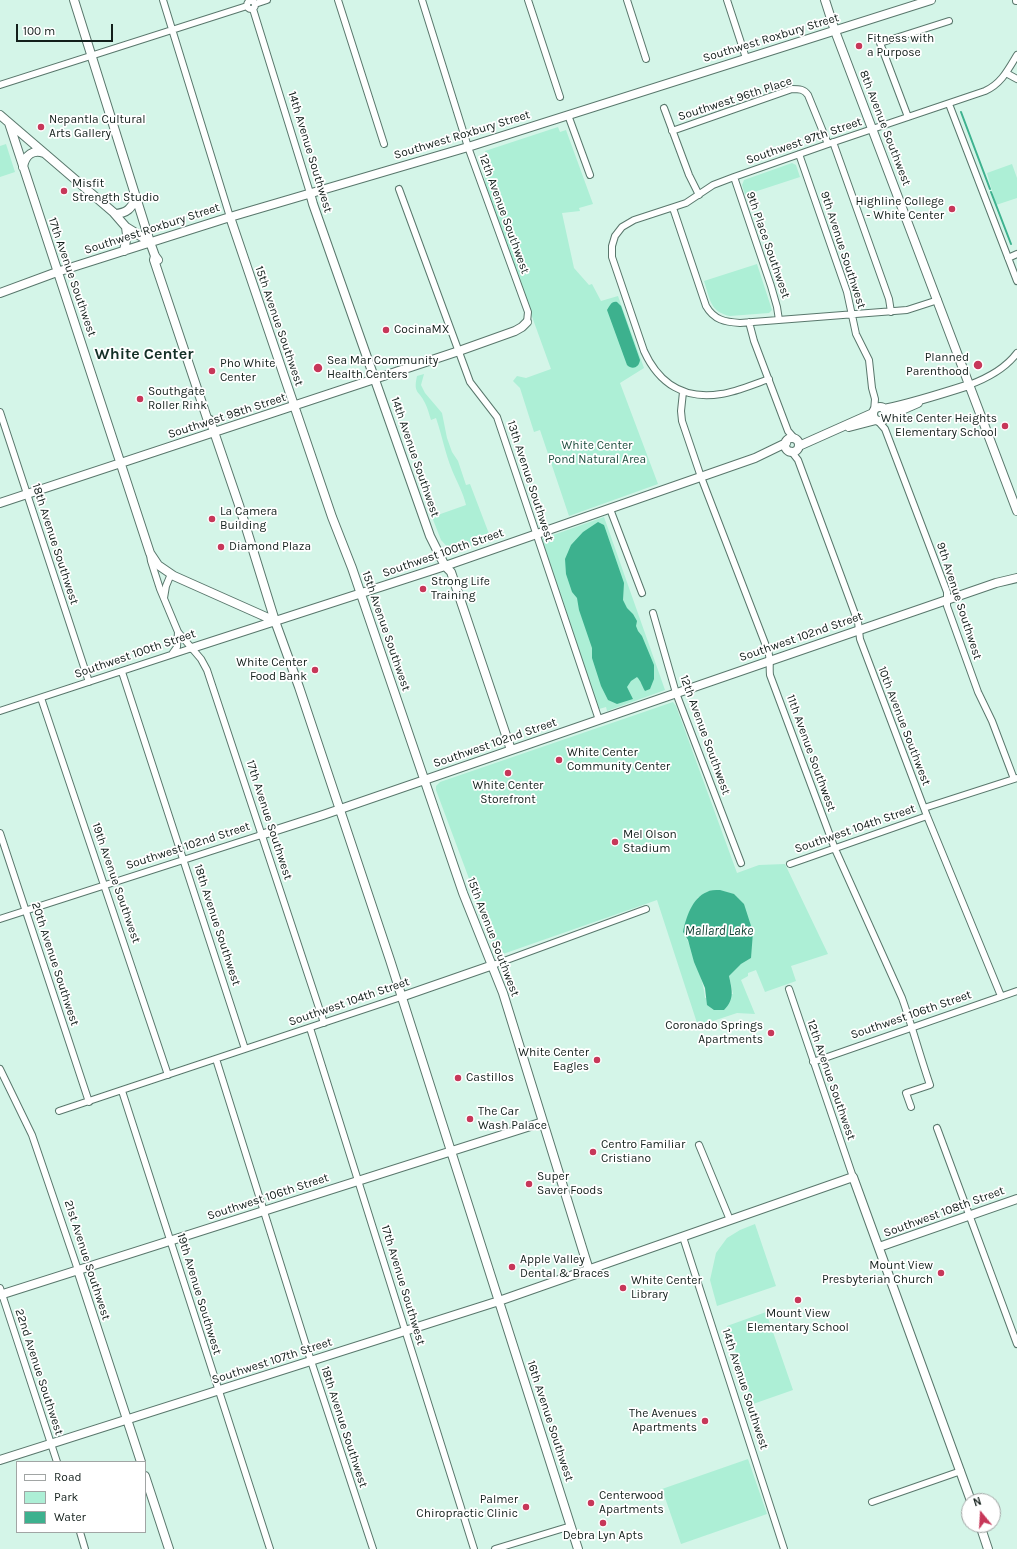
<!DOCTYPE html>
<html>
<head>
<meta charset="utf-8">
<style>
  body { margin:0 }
  #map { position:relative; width:1017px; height:1549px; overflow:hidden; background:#d4f5e8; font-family:Karla,sans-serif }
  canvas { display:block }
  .legend { position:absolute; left:16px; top:1461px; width:130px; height:72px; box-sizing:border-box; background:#fff; border:1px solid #a1a5a4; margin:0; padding:5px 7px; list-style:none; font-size:12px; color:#131f1b }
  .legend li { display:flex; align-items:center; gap:8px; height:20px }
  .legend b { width:20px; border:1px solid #a1a5a4 }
  .north { position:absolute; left:961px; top:1493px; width:40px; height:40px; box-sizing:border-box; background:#fff; border:1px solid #a1a5a4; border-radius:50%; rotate:342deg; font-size:11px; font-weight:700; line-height:16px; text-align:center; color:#131f1b }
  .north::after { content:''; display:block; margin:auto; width:14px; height:18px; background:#c73759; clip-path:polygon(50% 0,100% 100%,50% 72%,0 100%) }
  .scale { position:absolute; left:16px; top:24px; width:97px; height:18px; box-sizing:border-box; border:2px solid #131f1b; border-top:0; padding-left:5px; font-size:12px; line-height:14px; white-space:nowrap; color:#131f1b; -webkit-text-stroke:3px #fff; paint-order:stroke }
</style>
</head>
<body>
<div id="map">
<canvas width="1017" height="1549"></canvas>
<ul class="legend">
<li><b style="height:5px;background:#fff"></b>Road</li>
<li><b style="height:11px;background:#adefd6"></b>Park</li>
<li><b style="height:11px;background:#3db18e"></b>Water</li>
</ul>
<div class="north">N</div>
<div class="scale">100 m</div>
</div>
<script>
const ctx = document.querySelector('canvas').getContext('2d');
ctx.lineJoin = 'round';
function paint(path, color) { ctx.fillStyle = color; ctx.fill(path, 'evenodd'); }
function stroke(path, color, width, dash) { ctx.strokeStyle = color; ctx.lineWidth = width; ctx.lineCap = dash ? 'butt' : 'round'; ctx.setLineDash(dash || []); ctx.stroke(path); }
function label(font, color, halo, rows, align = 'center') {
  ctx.font = font + ' Karla,sans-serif'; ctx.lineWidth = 3.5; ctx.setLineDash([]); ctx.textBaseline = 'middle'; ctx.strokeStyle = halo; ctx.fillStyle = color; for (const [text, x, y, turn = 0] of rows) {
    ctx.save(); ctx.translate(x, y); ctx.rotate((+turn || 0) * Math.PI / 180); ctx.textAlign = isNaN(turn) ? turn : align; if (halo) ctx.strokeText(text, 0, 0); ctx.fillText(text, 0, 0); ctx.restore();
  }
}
const green = new Path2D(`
  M558 127 560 132 566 130 593 204 579 208 580 211 562 213 574 268 589 285 592 284 601 301 618 296 644 368 620 383 658 484 569 516 540 430 534 432 520 388 513 381 517 376 526 378 551 369 489 198 480 158 486 156 485 151Z
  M6 144 15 172 0 177V146Z
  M792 163 796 165 800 177 745 195 742 185 744 180Z
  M1012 164 1017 178V198L996 205 987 173Z
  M757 264 772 310 769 313 730 316C710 312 710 299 704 281Z
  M424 374 421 385 425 393 442 413 447 438 452 452 458 461 466 485 470 484 491 539 454 552 451 551 441 540 432 517 466 505C463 492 457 482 452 470 445 453 442 435 436 418L431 420C429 414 428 409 425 403 419 390 413 394 417 376Z
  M604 517 665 690 607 711 606 707 599 709 542 539Z
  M673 702 676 706 737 873 759 865 785 864 828 954 791 966 796 981 765 992 756 970 748 973V976L741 980 755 1014 737 1013 698 1026 657 900 503 954 496 951 436 790V786L440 782ZM698 897 751 946V958L741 964 729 976 733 994 705 998C704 981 692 947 683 932L691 910Z
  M755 1224 776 1286 717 1306 710 1280 716 1253 727 1238 740 1230Z
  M766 1312 793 1390 753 1404 727 1326Z
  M748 1459 767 1514 681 1544 662 1489Z`);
const water = new Path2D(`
  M617 302 621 306 640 360C639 368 632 370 627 365L607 310C610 306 611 301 617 302Z
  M598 522 604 525 624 583 623 600 627 608 633 614 637 621 636 626 638 631 642 636 654 665V679L650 689 645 691C642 686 641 681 637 677L631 681 627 687 633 699 617 704 608 700 601 686 592 658V648L579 610 577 598 572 592 566 574 565 559 571 545 583 532Z
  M720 890 734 894 744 904 753 932 751 958 741 964 729 976C732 990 735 999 724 1010H714L707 1005 705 988 694 962 688 940 683 932C686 918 692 898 707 892 710 890 715 890 720 890Z`);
const stream = new Path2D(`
  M961 112 990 189
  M991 192 1011 244`);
const street = new Path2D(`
  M163 0 230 217
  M338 0 384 144
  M422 0 468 147 528 312 527 322
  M528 0 560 97
  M627 0 646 59
  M727 0 746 58
  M247 5a4 4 0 1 1 8 0a4 4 0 1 1-8 0Z
  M1016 1H1017
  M255 4 267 0
  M253 9 310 193
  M1006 73 1017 79
  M0 85 247 6
  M949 104 1017 281
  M664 108 689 175 699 195
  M568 115 590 175
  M908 117 880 43 949 21
  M672 131 792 89C799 89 804 89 808 95L828 144
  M833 142 889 299 891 312
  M799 154 847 292 856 334 869 360 872 388 875 399 874 411
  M734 177 771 286 777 307 779 320
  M399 189 470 382 497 417 599 720
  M673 208 706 306C714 320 725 322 740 323L907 310 938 300
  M1008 258 1017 254
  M749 322 754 341 788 431 795 439
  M769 379C754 384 736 392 721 394 685 400 659 384 644 351L612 257V246L615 236 622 227 634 220 686 203 713 185 734 177 828 144 985 91C1001 84 1008 70 1017 55
  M969 385C988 378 1005 369 1017 353
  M683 392 681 411 682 421 701 477 768 651C771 660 769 666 770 675L835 849 902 998C912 1026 920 1056 930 1085L906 1093 911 1107
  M0 412 89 682
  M878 421 885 429 947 592V606L978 692 992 721 1014 779
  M791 451 798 460 858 622 860 639 927 816 1001 996
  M610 509 642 593
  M150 555 151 561 160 589 178 632 201 659 207 670 324 1023
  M164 598 166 586 171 574
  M653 613 676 693 741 863
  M172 654 177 647 178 632
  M122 672 245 1049
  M41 698 168 1075
  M0 711 192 648
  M924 808 1017 778
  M0 833 89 1102
  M790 864 927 816
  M0 919 261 835
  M493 965 646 909
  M789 989 853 1177
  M310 1028 474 1549
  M216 1059 311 1361 373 1549
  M813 1062 1017 991
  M0 1069 32 1135 78 1270
  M122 1091 270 1549
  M59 1111 401 997
  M937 1128 1017 1344
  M699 1145 730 1220
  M683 1237 784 1549
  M0 1288 57 1462
  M872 1502 961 1471
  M80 1532 85 1549
  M495 1549 571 1526`);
const secondary = new Path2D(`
  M74 0 150 242 155 256 158 260
  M825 0 835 31 1017 511
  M0 115 113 212 126 227 150 242
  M9 123 150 553 158 565 174 576 275 621
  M23 167C25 155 33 149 44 153
  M310 193 313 204 430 536 445 566 451 572 511 750
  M115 214C127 213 131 209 136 198
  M230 217 332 517 352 568 463 893 503 993 589 1270
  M124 251 127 235 126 227
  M155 256 154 260 159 275 207 418 210 420 239 505 275 621 299 687 390 960 578 1549
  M0 293 57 272 230 217 468 147 931 0
  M873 414a7 7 0 1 1 14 0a7 7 0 1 1-14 0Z
  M884 409C913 403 941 394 969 385
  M886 417 918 403
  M849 427 876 420
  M785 445a7 7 0 1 1 14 0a7 7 0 1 1-14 0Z
  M799 446 873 413
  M0 503 459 351 515 331 522 327 527 322
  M192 648 445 566 755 458 786 443
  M261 835 323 815 996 583 1017 578
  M401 997 493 965
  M879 1247 1017 1199
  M78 1270 141 1462
  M0 1295 543 1122
  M0 1460 499 1301 853 1177 971 1501
  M145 1476 169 1549
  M980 1525 988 1549`);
const markers = [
  [859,46,4,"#c73759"],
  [41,127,4,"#c73759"],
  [64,191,4,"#c73759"],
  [952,209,4,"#c73759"],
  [386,330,4,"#c73759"],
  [978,365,5,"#c73759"],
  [318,368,5,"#c73759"],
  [212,371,4,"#c73759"],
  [140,399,4,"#c73759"],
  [1005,426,4,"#c73759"],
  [212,519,4,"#c73759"],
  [221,547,4,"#c73759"],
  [423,589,4,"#c73759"],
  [315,670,4,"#c73759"],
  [559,760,4,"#c73759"],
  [508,773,4,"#c73759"],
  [615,842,4,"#c73759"],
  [771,1033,4,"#c73759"],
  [597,1060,4,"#c73759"],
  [458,1078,4,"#c73759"],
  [470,1119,4,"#c73759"],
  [593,1152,4,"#c73759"],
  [529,1184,4,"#c73759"],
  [512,1267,4,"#c73759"],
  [941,1273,4,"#c73759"],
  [623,1288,4,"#c73759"],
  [798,1300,4,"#c73759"],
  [705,1421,4,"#c73759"],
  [591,1503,4,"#c73759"],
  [526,1507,4,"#c73759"],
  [603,1523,4,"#c73759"]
];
const streetNames = [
  ["Southwest Roxbury Street",771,38,-17],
  ["Southwest 96th Place",735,99,-18],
  ["8th Avenue Southwest",885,128,69],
  ["Southwest Roxbury Street",462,135,-17],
  ["Southwest 97th Street",804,141,-19],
  ["14th Avenue Southwest",310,152,73],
  ["12th Avenue Southwest",504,214,70],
  ["Southwest Roxbury Street",152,229,-18],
  ["9th Place Southwest",768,245,71],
  ["9th Avenue Southwest",843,250,72],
  ["17th Avenue Southwest",72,277,71],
  ["15th Avenue Southwest",279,326,71],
  ["Southwest 98th Street",227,416,-18],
  ["14th Avenue Southwest",415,457,71],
  ["13th Avenue Southwest",530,481,72],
  ["18th Avenue Southwest",55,544,72],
  ["Southwest 100th Street",443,553,-19],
  ["9th Avenue Southwest",959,601,72],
  ["15th Avenue Southwest",386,631,71],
  ["Southwest 102nd Street",801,637,-19],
  ["Southwest 100th Street",135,654,-19],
  ["10th Avenue Southwest",904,726,69],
  ["12th Avenue Southwest",705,735,70],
  ["Southwest 102nd Street",495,743,-19],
  ["11th Avenue Southwest",811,753,70],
  ["17th Avenue Southwest",269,820,72],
  ["Southwest 104th Street",855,829,-19],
  ["Southwest 102nd Street",188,846,-18],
  ["19th Avenue Southwest",116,883,71],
  ["18th Avenue Southwest",217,925,72],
  ["15th Avenue Southwest",493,937,69],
  ["20th Avenue Southwest",55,964,72],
  ["Southwest 104th Street",349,1002,-19],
  ["Southwest 106th Street",911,1015,-19],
  ["12th Avenue Southwest",831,1080,71],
  ["Southwest 106th Street",268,1197,-18],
  ["Southwest 108th Street",944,1212,-20],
  ["21st Avenue Southwest",87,1260,72],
  ["17th Avenue Southwest",403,1285,73],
  ["19th Avenue Southwest",199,1294,73],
  ["Southwest 107th Street",272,1361,-18],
  ["22nd Avenue Southwest",39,1372,72],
  ["14th Avenue Southwest",745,1389,72],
  ["16th Avenue Southwest",550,1421,72],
  ["18th Avenue Southwest",344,1427,72]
];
const poiNames = [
  ["Fitness with",867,39],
  ["a Purpose",867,53],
  ["Nepantla Cultural",49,120],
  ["Arts Gallery",49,134],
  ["Misfit",72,184],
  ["Strength Studio",72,198],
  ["Highline College",944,202,"right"],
  ["- White Center",944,216,"right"],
  ["CocinaMX",394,330],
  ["Planned",969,358,"right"],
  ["Parenthood",969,372,"right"],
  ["Sea Mar Community",327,361],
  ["Health Centers",327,375],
  ["Pho White",220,364],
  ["Center",220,378],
  ["Southgate",148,392],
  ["Roller Rink",148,406],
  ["White Center Heights",997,419,"right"],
  ["Elementary School",997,433,"right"],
  ["La Camera",220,512],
  ["Building",220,526],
  ["Diamond Plaza",229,547],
  ["Strong Life",431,582],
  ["Training",431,596],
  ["White Center",307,663,"right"],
  ["Food Bank",307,677,"right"],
  ["White Center",567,753],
  ["Community Center",567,767],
  ["White Center",508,786,"center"],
  ["Storefront",508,800,"center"],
  ["Mel Olson",623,835],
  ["Stadium",623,849],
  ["Coronado Springs",763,1026,"right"],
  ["Apartments",763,1040,"right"],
  ["White Center",589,1053,"right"],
  ["Eagles",589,1067,"right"],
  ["Castillos",466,1078],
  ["The Car",478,1112],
  ["Wash Palace",478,1126],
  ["Centro Familiar",601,1145],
  ["Cristiano",601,1159],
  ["Super",537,1177],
  ["Saver Foods",537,1191],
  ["Apple Valley",520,1260],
  ["Dental & Braces",520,1274],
  ["Mount View",933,1266,"right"],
  ["Presbyterian Church",933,1280,"right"],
  ["White Center",631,1281],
  ["Library",631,1295],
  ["Mount View",798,1314,"center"],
  ["Elementary School",798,1328,"center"],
  ["The Avenues",697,1414,"right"],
  ["Apartments",697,1428,"right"],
  ["Centerwood",599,1496],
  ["Apartments",599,1510],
  ["Palmer",518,1500,"right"],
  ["Chiropractic Clinic",518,1514,"right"],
  ["Debra Lyn Apts",603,1536,"center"]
];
const parkNames = [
  ["White Center",597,446],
  ["Pond Natural Area",597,460]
];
const waterNames = [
  ["Mallard Lake",719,931]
];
const districtNames = [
  ["White Center",144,354]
];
paint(green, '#adefd6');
paint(water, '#3db18e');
stroke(stream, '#3db18e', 2);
stroke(street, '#59776c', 8);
stroke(secondary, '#59776c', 10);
stroke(street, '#fff', 6);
stroke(secondary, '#fff', 8);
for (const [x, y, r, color] of markers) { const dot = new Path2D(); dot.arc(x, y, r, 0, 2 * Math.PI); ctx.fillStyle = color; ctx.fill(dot); stroke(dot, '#fff', 1.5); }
label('12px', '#131f1b', '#fff', streetNames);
label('12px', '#131f1b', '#fff', poiNames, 'left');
label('12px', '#1e4e3f', '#fff', parkNames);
label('italic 13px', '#0d3f31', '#fff', waterNames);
label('bold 16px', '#143027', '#fff', districtNames);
</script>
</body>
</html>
